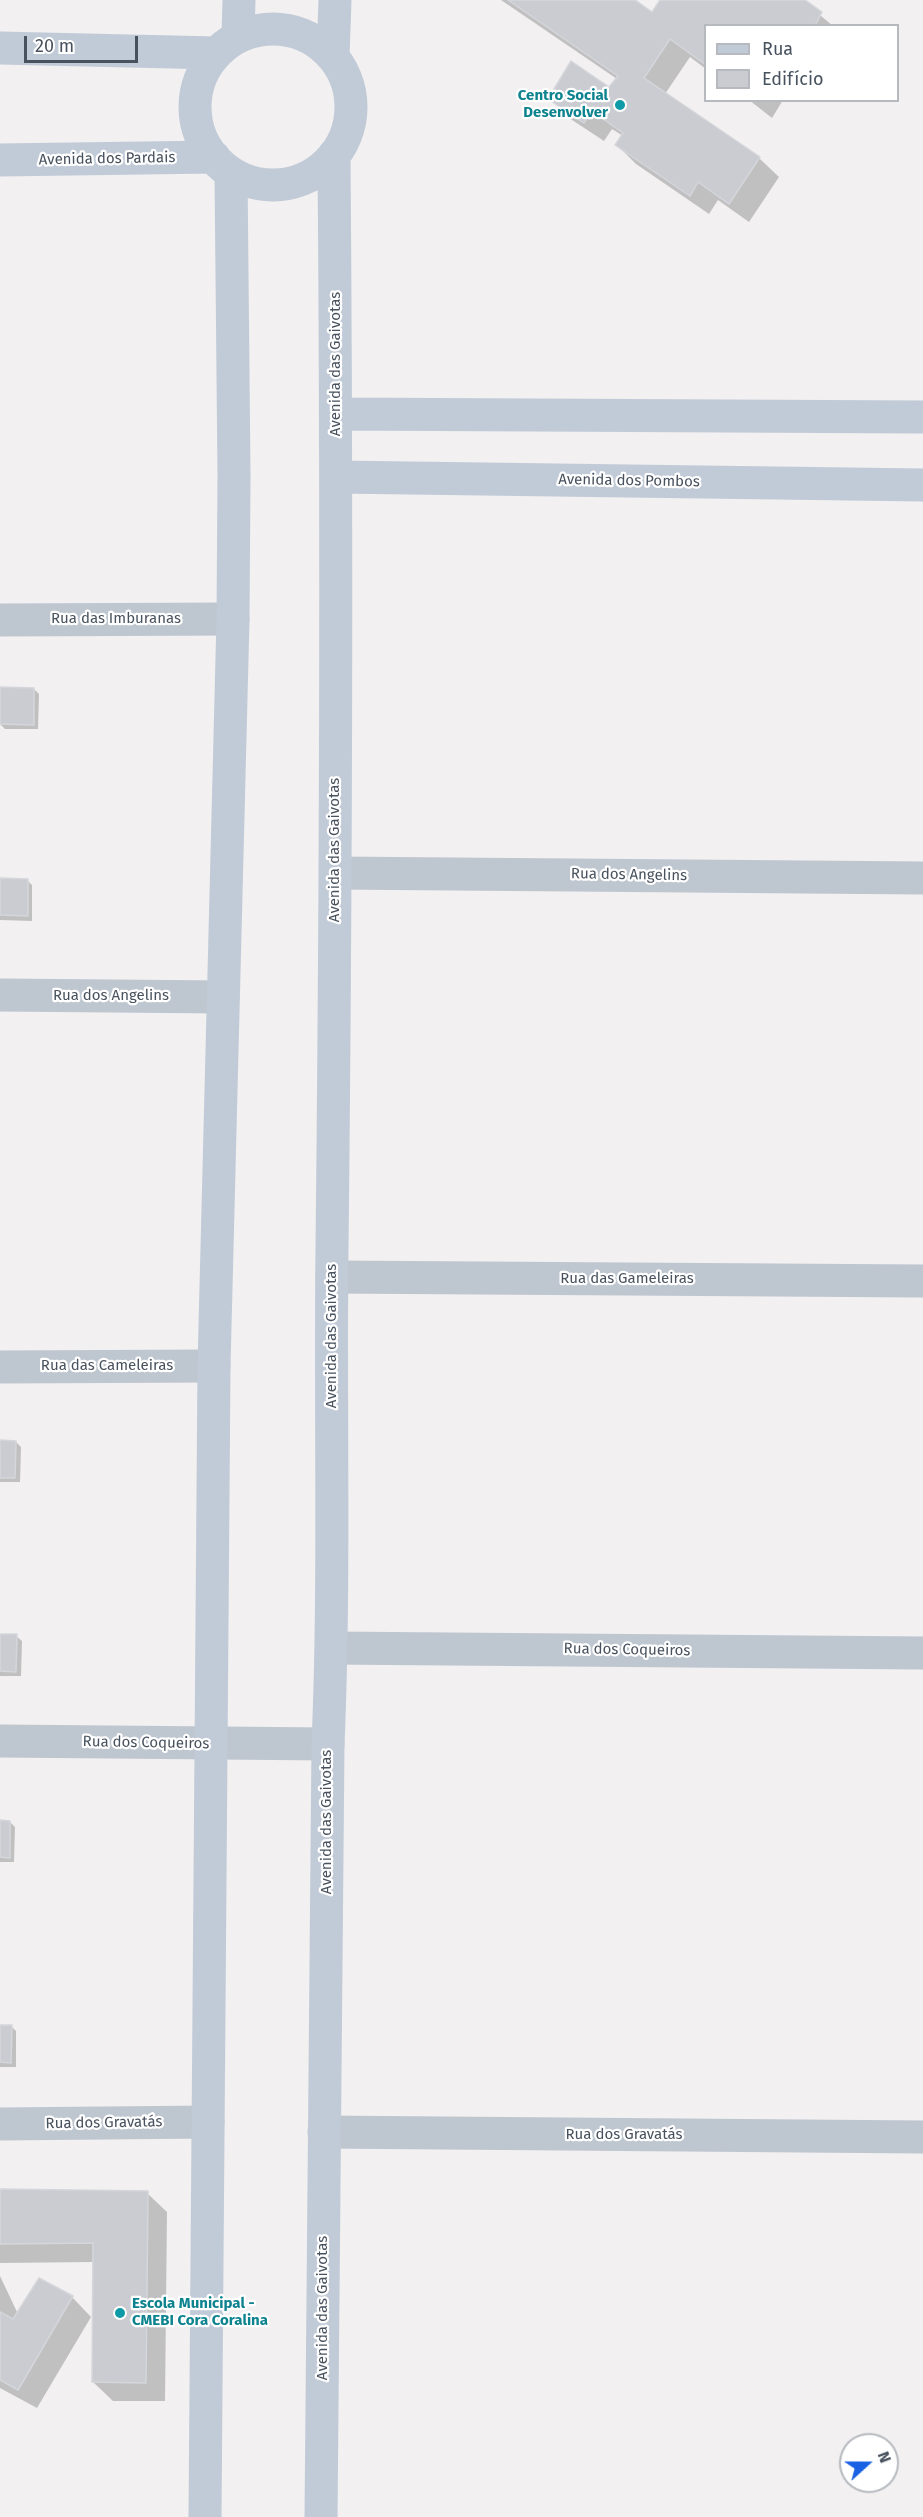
<!DOCTYPE html>
<html>
<head>
<meta charset="utf-8">
<style>
  body { margin:0 }
  #map { position:relative; width:923px; height:2517px; overflow:hidden; background:#f2f0f0; font-family:"Fira Sans",sans-serif }
  canvas { display:block }
  .legend { position:absolute; left:704px; top:24px; width:195px; height:78px; box-sizing:border-box; background:#fff; border:2px solid #b6babf; margin:0; padding:8px 10px; list-style:none; font-size:18px; color:#48525e }
  .legend li { display:flex; align-items:center; gap:12px; height:30px }
  .legend b { width:30px; border:2px solid #b6babf }
  .north { position:absolute; left:839px; top:2433px; width:60px; height:60px; box-sizing:border-box; background:#fff; border:2px solid #b6babf; border-radius:50%; rotate:69deg; font-size:16px; font-weight:700; line-height:24px; text-align:center; color:#48525e }
  .north::after { content:''; display:block; margin:auto; width:21px; height:27px; background:#1a61e3; clip-path:polygon(50% 0,100% 100%,50% 72%,0 100%) }
  .scale { position:absolute; left:24px; top:36px; width:114px; height:27px; box-sizing:border-box; border:3px solid #48525e; border-top:0; padding-left:8px; font-size:18px; line-height:21px; white-space:nowrap; color:#48525e; -webkit-text-stroke:4px #fff; paint-order:stroke }
</style>
</head>
<body>
<div id="map">
<canvas width="923" height="2517"></canvas>
<ul class="legend">
<li><b style="height:8px;background:#c1cad7"></b>Rua</li>
<li><b style="height:16px;background:#caccd2"></b>Edifício</li>
</ul>
<div class="north">N</div>
<div class="scale">20 m</div>
</div>
<script>
const ctx = document.querySelector('canvas').getContext('2d');
ctx.lineJoin = 'round';
function paint(path, color) { ctx.fillStyle = color; ctx.fill(path, 'evenodd'); }
function stroke(path, color, width, dash) { ctx.strokeStyle = color; ctx.lineWidth = width; ctx.lineCap = dash ? 'butt' : 'round'; ctx.setLineDash(dash || []); ctx.stroke(path); }
function label(font, color, halo, rows, align = 'center') {
  ctx.font = font + ' "Fira Sans",sans-serif'; ctx.lineWidth = 4.5; ctx.setLineDash([]); ctx.textBaseline = 'middle'; ctx.strokeStyle = halo; ctx.fillStyle = color; for (const [text, x, y, turn = 0] of rows) {
    ctx.save(); ctx.translate(x, y); ctx.rotate((+turn || 0) * Math.PI / 180); ctx.textAlign = isNaN(turn) ? turn : align; if (halo) ctx.strokeText(text, 0, 0); ctx.fillText(text, 0, 0); ctx.restore();
  }
}
const shadow = new Path2D(`
  M501 0H632L652 14 662 0H802L833 26H706V69L690 57 665 94 759 158 779 177 749 222 718 200 709 214 636 164 617 145 623 136 612 129 604 141 569 118 550 98 609 89 617 79Z
  M749 100H783L772 118Z
  M34 689 39 694 38 729H5L0 724Z
  M0 879 27 880 32 885V921L0 920Z
  M0 1442H16L21 1447 20 1482H0Z
  M0 1635 16 1636 22 1641 21 1676H0Z
  M0 1822H10L15 1827 14 1862H0Z
  M0 2026H11L16 2031V2067H0Z
  M0 2191 147 2193 167 2212 165 2401H113L93 2382 94 2262 0 2263Z
  M0 2276 18 2314 72 2297 91 2317 37 2408 0 2388Z`);
const building = new Path2D(`
  M508 0H635L652 12 660 0H805L822 12 815 26H706V65L670 39 644 78 760 157 729 204 698 182 690 196 615 145 623 133 592 111 584 123 548 99 571 61 609 87 618 76Z
  M0 687 34 688V725L0 724Z
  M0 878 28 879V916L0 915Z
  M0 1440 16 1441 15 1478H0Z
  M0 1634H17L16 1672 0 1671Z
  M0 1820 10 1821V1858L0 1857Z
  M0 2025H12L11 2063 0 2062Z
  M0 2189 148 2191 146 2383 92 2382 93 2243 0 2244Z
  M39 2278 73 2296 18 2390 0 2380V2312L13 2319Z`);
const street = new Path2D(`
  M0 620 233 619
  M336 873 923 878
  M0 995 223 997
  M332 1277 923 1281
  M0 1367 214 1366
  M332 1648 923 1653
  M0 1741 328 1744
  M0 2124 208 2122
  M324 2132 923 2137`);
const secondary = new Path2D(`
  M195 107a78 78 0 1 1 156 0a78 78 0 1 1-156 0Z
  M238 36 239 0
  M0 48 216 53
  M333 57 335 0
  M0 160 214 157
  M336 414 923 417
  M336 477 923 485
  M205 2517 214 1366 233 619 234 476 231 173
  M321 2517 328 1744C335 1579 330 1414 332 1249 336 884 337 520 334 155`);
const markers = [
  [620,105,6,"#0f9aa8"],
  [120,2313,6,"#0f9aa8"]
];
const cultureNames = [
  ["Centro Social",608,96],
  ["Desenvolver",608,113],
  ["Escola Municipal -",132,2304,"left"],
  ["CMEBI Cora Coralina",132,2321,"left"]
];
const streetNames = [
  ["Avenida dos Pardais",107,159,-1],
  ["Avenida das Gaivotas",336,364,-90],
  ["Avenida dos Pombos",629,481,1],
  ["Rua das Imburanas",116,619],
  ["Avenida das Gaivotas",335,850,-90],
  ["Rua dos Angelins",629,875,1],
  ["Rua dos Angelins",111,996],
  ["Rua das Gameleiras",627,1279],
  ["Avenida das Gaivotas",332,1336,-90],
  ["Rua das Cameleiras",107,1366],
  ["Rua dos Coqueiros",627,1650,1],
  ["Rua dos Coqueiros",146,1743,1],
  ["Avenida das Gaivotas",327,1822,-90],
  ["Rua dos Gravatás",104,2123,-1],
  ["Rua dos Gravatás",624,2135],
  ["Avenida das Gaivotas",323,2308,-90]
];
paint(shadow, '#0003');
paint(building, '#caccd2');
stroke(building, '#d4d6db', 1.5);
stroke(street, '#bec6cf', 33);
stroke(secondary, '#c1cad7', 33);
for (const [x, y, r, color] of markers) { const dot = new Path2D(); dot.arc(x, y, r, 0, 2 * Math.PI); ctx.fillStyle = color; ctx.fill(dot); stroke(dot, '#fff', 2); }
label('bold 15px', '#0d838f', '#fff', cultureNames, 'right');
label('15px', '#48525e', '#fff', streetNames);
</script>
</body>
</html>
